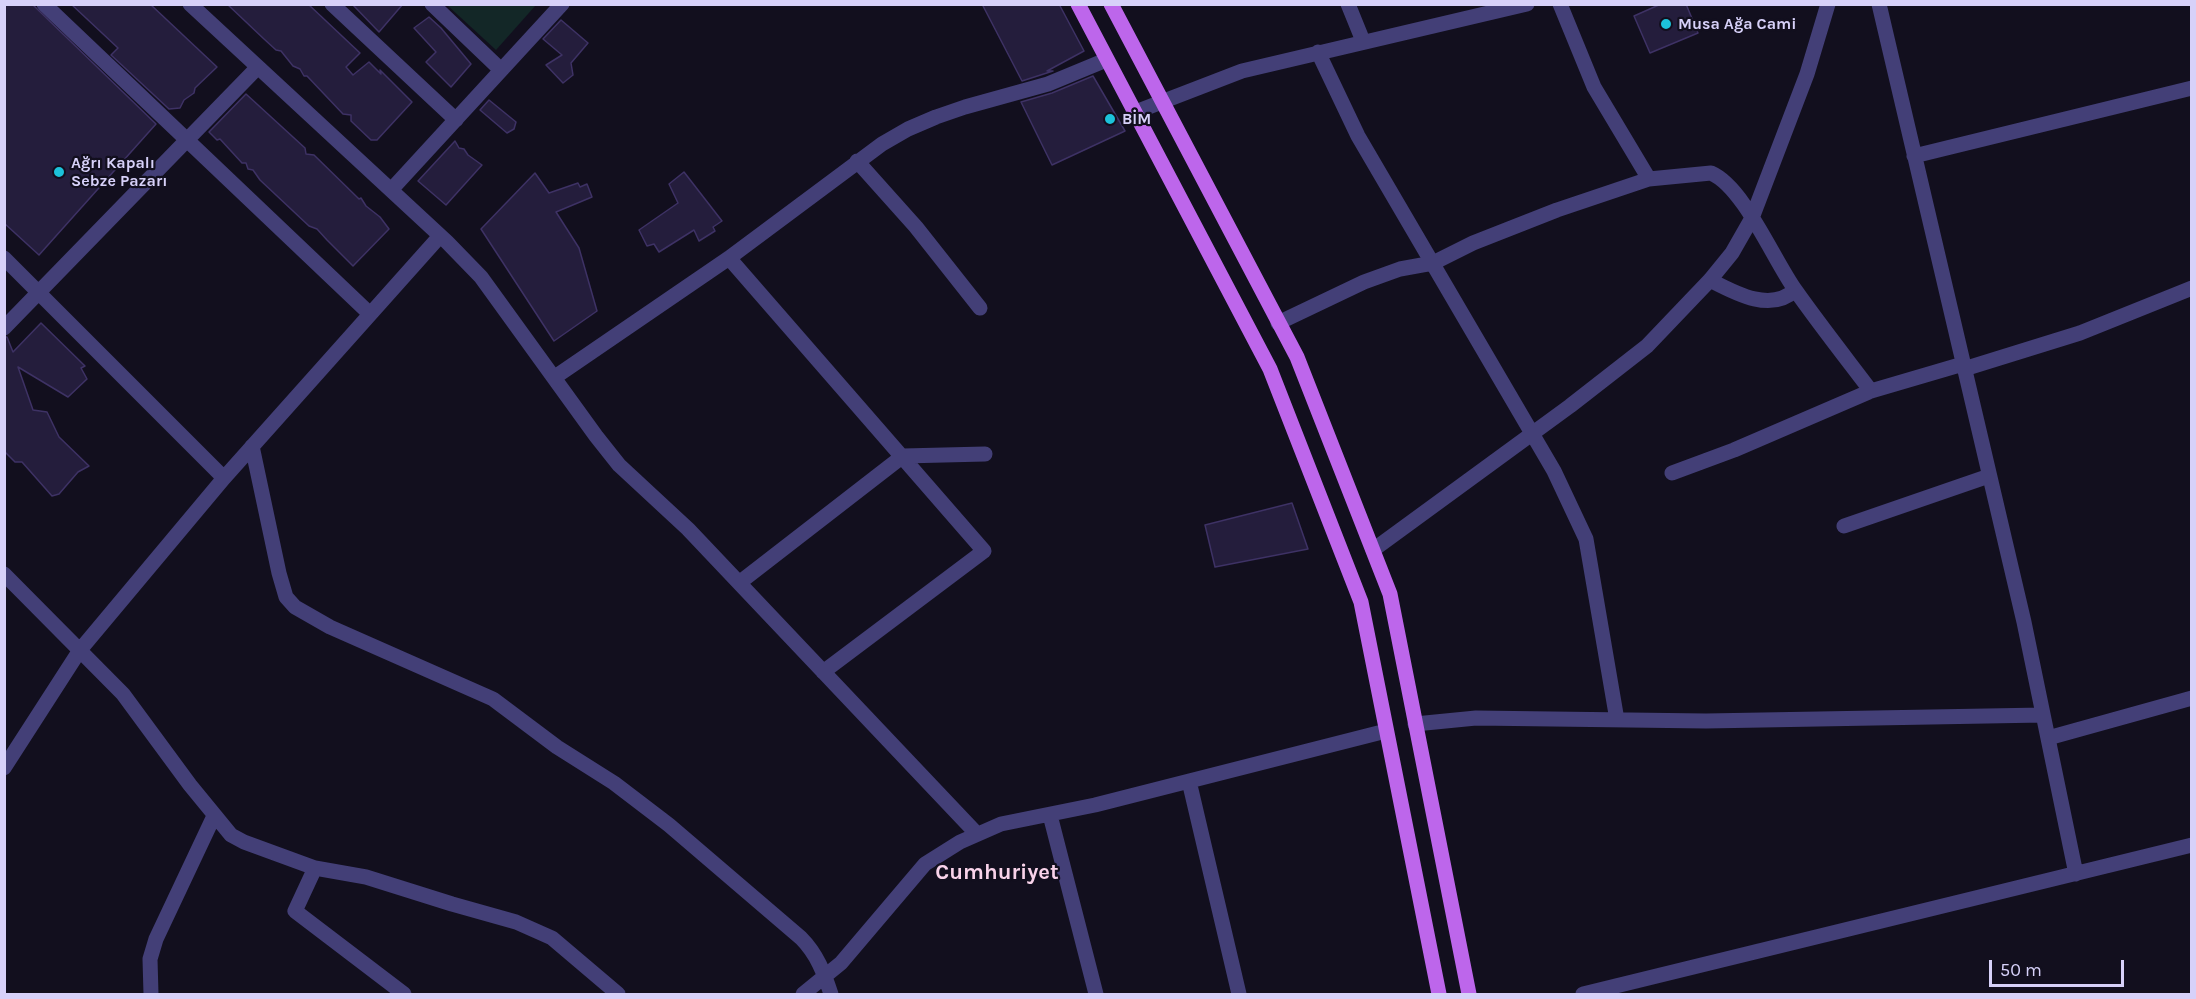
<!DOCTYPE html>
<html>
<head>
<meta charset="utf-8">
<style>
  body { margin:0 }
  #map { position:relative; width:2196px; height:999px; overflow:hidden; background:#120f1e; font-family:Karla,sans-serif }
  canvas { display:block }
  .frame { position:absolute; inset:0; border:6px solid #d7d1f9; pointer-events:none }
  .scale { position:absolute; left:1989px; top:960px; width:135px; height:27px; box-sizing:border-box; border:3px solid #d7d1f9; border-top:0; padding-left:8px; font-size:18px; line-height:21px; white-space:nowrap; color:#d7d1f9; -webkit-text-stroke:4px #120f1e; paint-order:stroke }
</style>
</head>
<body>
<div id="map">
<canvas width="2196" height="999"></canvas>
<div class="frame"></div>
<div class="scale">50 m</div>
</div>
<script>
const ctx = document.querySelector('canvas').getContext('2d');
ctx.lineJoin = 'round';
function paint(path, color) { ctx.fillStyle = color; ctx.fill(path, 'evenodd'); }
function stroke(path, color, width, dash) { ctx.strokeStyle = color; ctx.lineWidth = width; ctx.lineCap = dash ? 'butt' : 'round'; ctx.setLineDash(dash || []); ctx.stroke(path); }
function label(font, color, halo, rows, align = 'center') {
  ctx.font = font + ' Karla,sans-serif'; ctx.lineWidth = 4.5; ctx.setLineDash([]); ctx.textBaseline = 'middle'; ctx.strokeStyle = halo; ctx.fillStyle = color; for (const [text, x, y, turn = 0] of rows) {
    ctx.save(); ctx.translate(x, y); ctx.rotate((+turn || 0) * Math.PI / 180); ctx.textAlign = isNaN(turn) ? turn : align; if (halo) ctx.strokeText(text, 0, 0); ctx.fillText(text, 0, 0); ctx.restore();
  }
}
const green = new Path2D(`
  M447 5H536L496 50Z`);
const building = new Path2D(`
  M4 4H32L156 124 39 255 4 223Z
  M71 4H150L217 67 195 88 194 93 184 100 180 108 169 109 111 55 118 48Z
  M227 4H308L360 53 346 67 353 75 369 62 381 74 380 70 412 102 377 140H371L351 121V115L343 114 307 76H304L300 69 293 66 281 51 276 50 264 39Z
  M352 4H403L379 32Z
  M982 4H1059L1084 51 1047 71H1053L1022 81Z
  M1661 4H1686L1698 33 1650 53 1634 16Z
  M429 17 441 28 471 64 451 87 426 62 436 52 414 28Z
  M561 20 588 43 571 63 573 75 563 83 546 65 562 55 543 39Z
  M1093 76 1125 131 1052 165 1021 102 1052 93Z
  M246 94 305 148 306 154 314 155 359 199 361 198 366 206 380 217 389 229 353 266 327 240 317 229 309 226 260 180 253 170 248 169 246 163H242L220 139 217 140 209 132Z
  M489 100 516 122 514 129 507 133 480 110Z
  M455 141 459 148 464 149 468 155 482 165 446 205 418 181Z
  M684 172 722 221 713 227 715 231 699 241 694 230 659 252 654 244 647 246 639 230 678 203 669 184Z
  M535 173 549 193 578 183 580 187 587 184 592 197 556 212 579 248 597 311 554 341 481 229Z
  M41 323 85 366 81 368 87 379 68 397 18 367 33 410 47 412 59 437 89 466 78 472 59 494 52 496 22 462H15L4 451V337H7L13 352Z
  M1292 503 1308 549 1215 567 1205 525Z`);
const minor = new Path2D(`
  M44 4 370 314
  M190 4 447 242 481 277 596 436 619 465 688 529 977 834
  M332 4 456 120
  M432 4 501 70
  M1348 4 1363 41
  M1560 4 1594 87 1649 179
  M1879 4 2024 622 2076 874
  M1318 52 1358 136 1554 471 1586 539 1617 720
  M1133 113 1242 71 1527 4
  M1914 156 2192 88
  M857 161 916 227 980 308
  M391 190 562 4
  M4 258 224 478
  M729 258 984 551 823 672
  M1710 280C1735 293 1771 313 1795 290
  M1278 323 1364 282 1400 269 1433 263 1473 243 1557 210 1649 179 1711 173C1744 187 1774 261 1796 291 1820 325 1846 358 1871 391
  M4 328 257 68
  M1964 369 2080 333 2192 288
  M555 377 729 258 882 144 908 129 936 117 965 107 1048 84 1106 60
  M252 446 279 573 286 597 295 607 330 627 493 699 557 747 614 783 669 825 801 938C817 954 824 973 831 994
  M1672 473 1734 450 1871 391 1963 364
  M1844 526 1989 476
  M1373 550 1570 406 1647 346 1710 280 1732 253 1752 218 1807 74 1828 4
  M4 574 123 694 190 785 231 835 244 842 315 868 295 911 404 994
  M739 583 903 456 985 454
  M1415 724 1476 718 1706 721 2043 715
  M2048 738 2192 698
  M4 768 80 650 224 478 440 236
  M1189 781 1239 994
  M1050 815 1096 994
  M315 868 366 877 452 904 516 922 552 938 618 994
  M151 994 150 959 156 939 214 816
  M803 994 841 963 925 864 960 842 1001 824 1095 805 1386 731
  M1583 994 2192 845`);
const major = new Path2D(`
  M1078 4 1270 369 1361 602 1439 994
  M1111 4 1297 357 1390 594 1469 994`);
const markers = [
  [1666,24,6,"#1cc2da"],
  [1110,119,6,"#1cc2da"],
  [59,172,6,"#1cc2da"]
];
const poiNames = [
  ["Musa Ağa Cami",1678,24],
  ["BİM",1122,119],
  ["Ağrı Kapalı",71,163],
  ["Sebze Pazarı",71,181]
];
const districtNames = [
  ["Cumhuriyet",997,873]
];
paint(green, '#132727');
paint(building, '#241d3c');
stroke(building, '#3e3265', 1.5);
stroke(minor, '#433f77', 15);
stroke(major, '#bd66eb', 15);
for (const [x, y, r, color] of markers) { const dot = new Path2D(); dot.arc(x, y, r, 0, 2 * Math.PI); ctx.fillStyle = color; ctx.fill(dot); stroke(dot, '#120f1e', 2); }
label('bold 16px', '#d7d1f9', '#120f1e', poiNames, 'left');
label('bold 22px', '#f9d3ea', '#120f1e', districtNames);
</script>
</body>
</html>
